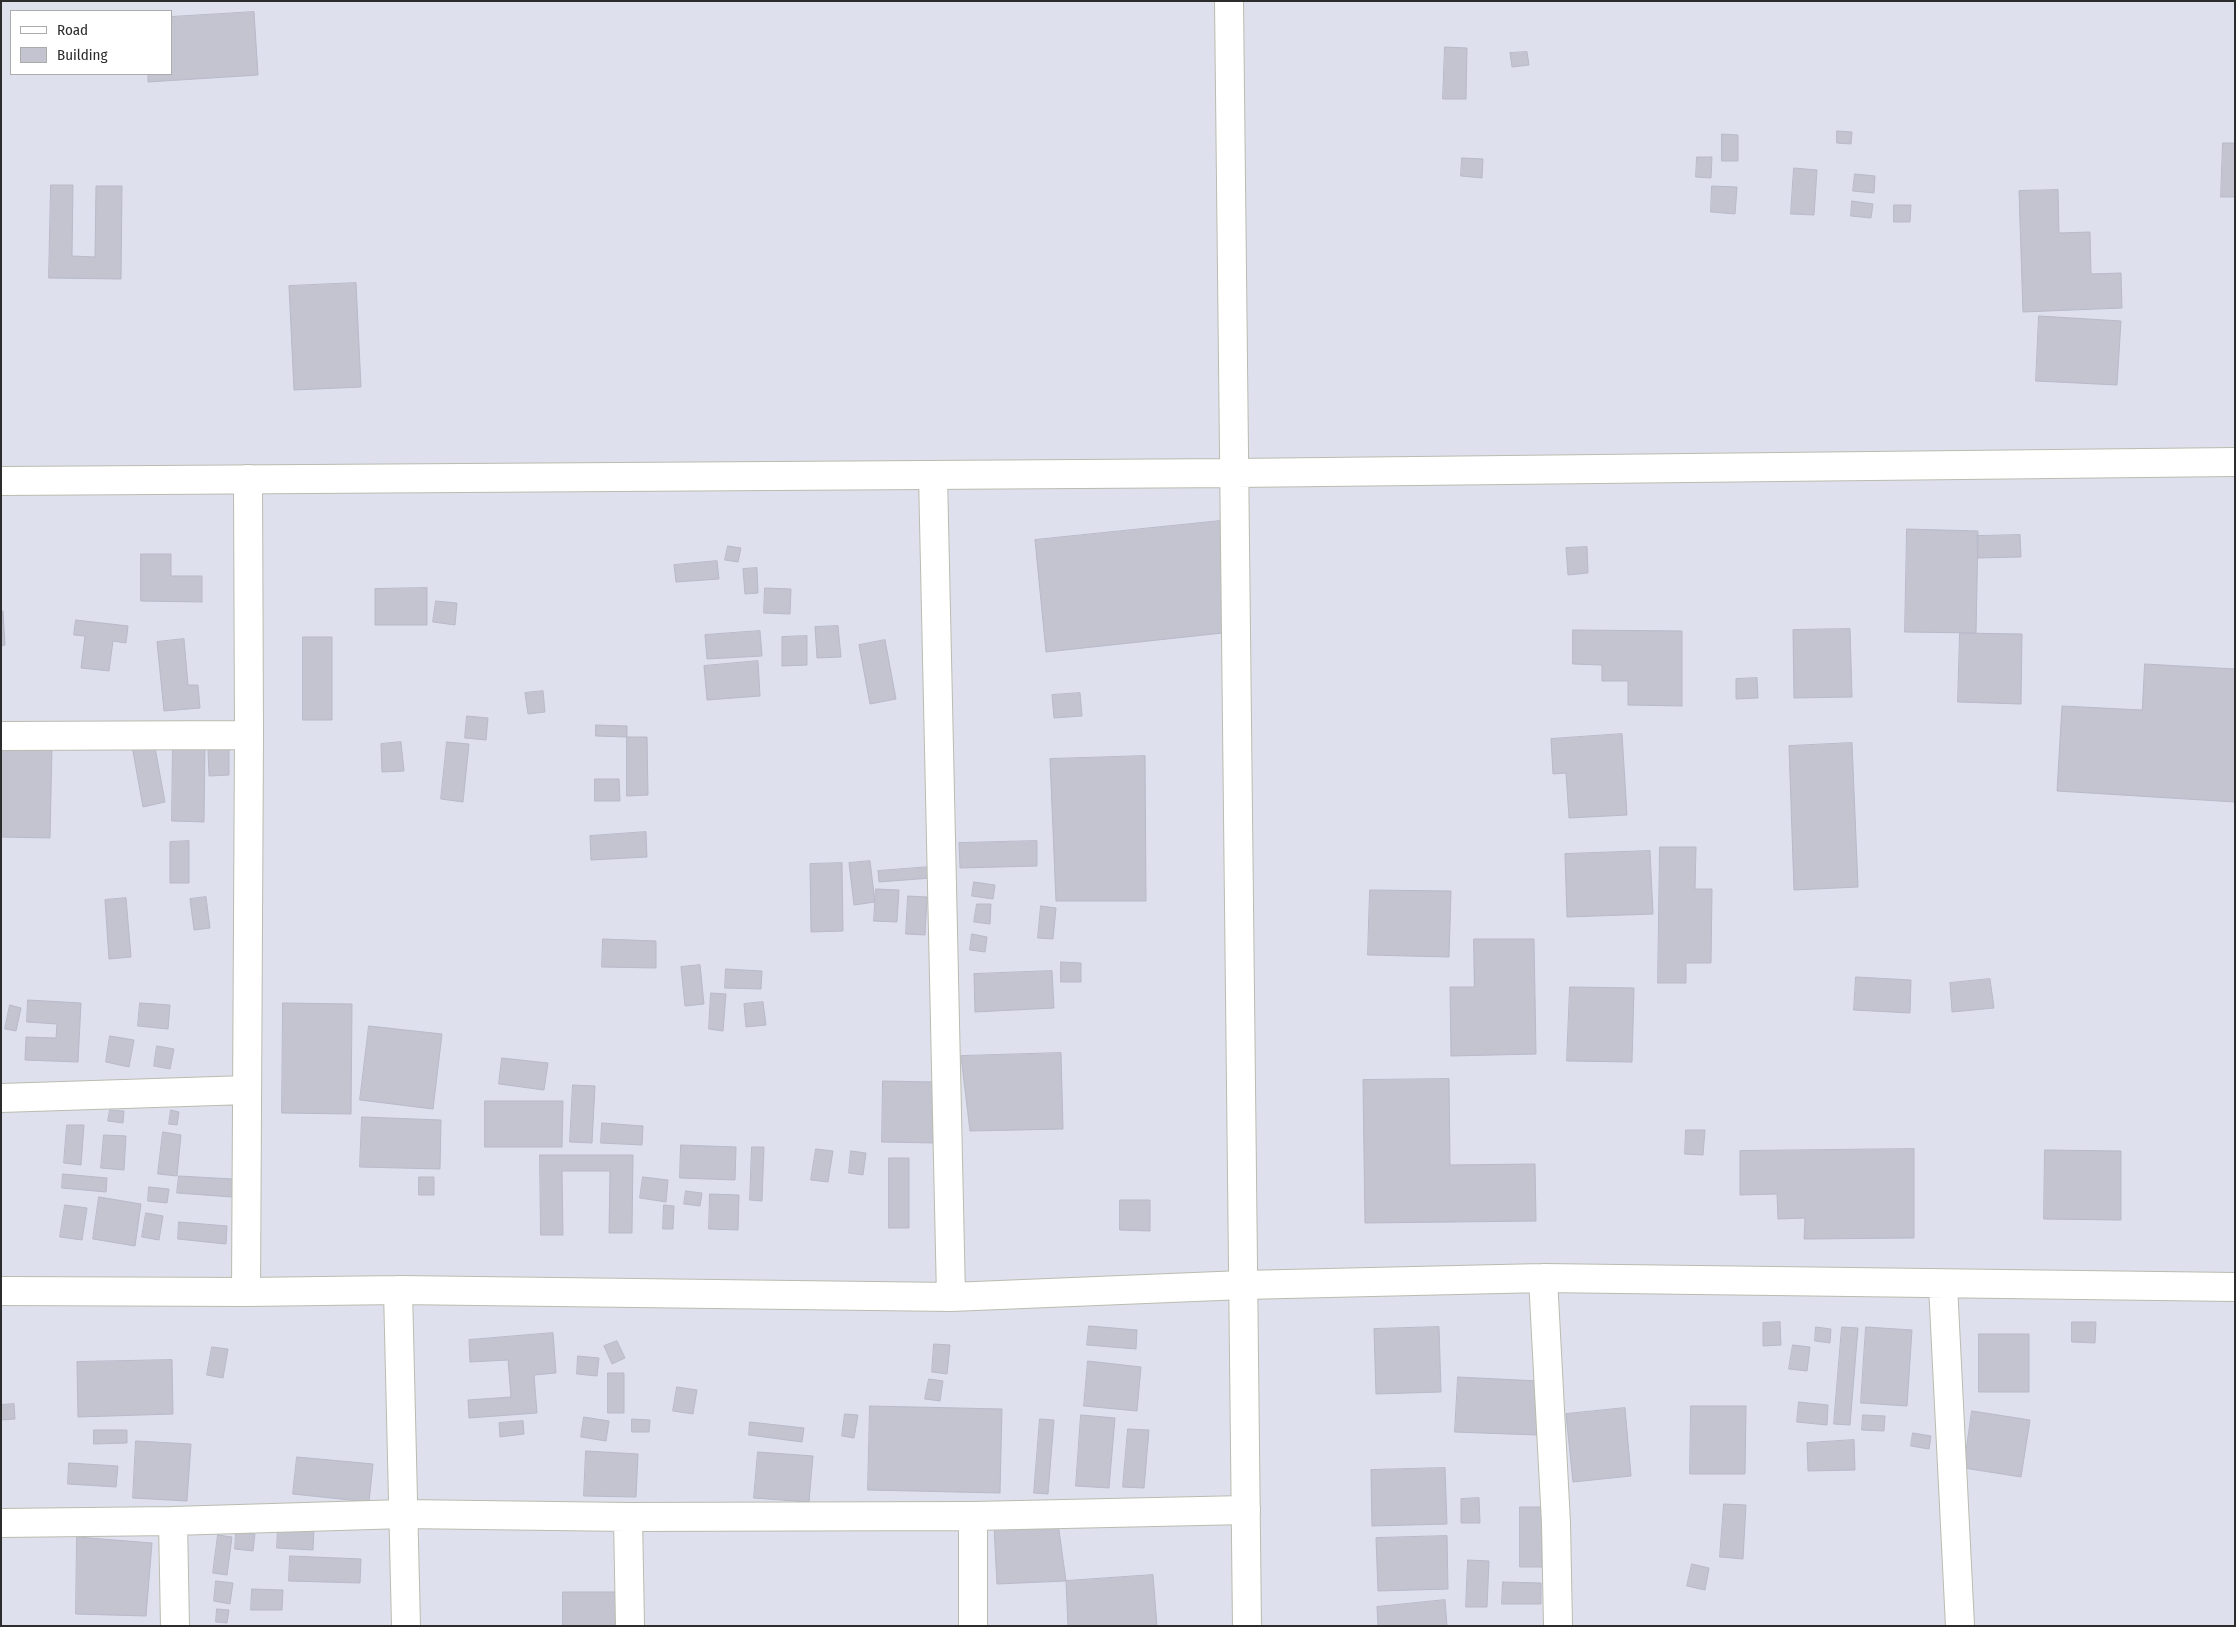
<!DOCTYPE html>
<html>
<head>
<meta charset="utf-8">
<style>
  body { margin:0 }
  #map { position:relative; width:2236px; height:1627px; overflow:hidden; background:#dfe0ed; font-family:"Fira Sans Condensed",sans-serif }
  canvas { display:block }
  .frame { position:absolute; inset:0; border:2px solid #2c2c2c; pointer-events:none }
  .legend { position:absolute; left:10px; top:10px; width:162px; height:65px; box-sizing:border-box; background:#fff; border:1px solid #ababab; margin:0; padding:6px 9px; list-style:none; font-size:15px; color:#2c2c2c }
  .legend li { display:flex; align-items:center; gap:10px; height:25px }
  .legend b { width:25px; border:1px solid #ababab }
</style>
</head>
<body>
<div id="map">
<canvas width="2236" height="1627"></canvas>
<div class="frame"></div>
<ul class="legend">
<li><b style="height:6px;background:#fff"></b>Road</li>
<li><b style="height:14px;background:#c3c4d0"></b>Building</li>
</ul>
</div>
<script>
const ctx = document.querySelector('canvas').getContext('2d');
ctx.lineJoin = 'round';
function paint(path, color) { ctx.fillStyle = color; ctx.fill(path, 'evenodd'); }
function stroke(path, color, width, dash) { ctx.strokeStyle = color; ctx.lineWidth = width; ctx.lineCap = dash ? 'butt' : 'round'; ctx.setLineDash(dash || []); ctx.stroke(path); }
const building = new Path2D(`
  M254 12 258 75 148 82V74H171V17Z
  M1445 47 1467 48 1466 99H1443Z
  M1527 52 1529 65 1512 67 1510 53Z
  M1837 131 1852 132 1851 144 1837 143Z
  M1722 134 1738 135V161H1722Z
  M2223 143H2235V197H2221Z
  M1697 157H1712L1711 178 1696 177Z
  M1462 158 1483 159 1482 178 1461 176Z
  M1794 168 1817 170 1814 215 1791 214Z
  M1855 174 1875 176 1874 193 1853 191Z
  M51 185H73L72 256 95 257 96 186H122L121 279 49 278Z
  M1712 186 1737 187 1735 214 1711 212Z
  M2058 190 2059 233 2090 232 2091 274 2121 273 2122 308 2023 312 2019 191Z
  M1852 201 1873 204 1871 218 1851 216Z
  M1894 205H1911L1910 222H1894Z
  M356 283 361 387 294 390 289 286Z
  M2039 316 2121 321 2117 385 2036 381Z
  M1220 521 1232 632 1046 652 1035 540Z
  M1907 529 1978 531 1976 633 1905 632Z
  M2020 535 2021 557 1978 558 1977 536Z
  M728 546 741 548 738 562 725 560Z
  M1587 547 1588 573 1568 575 1566 548Z
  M141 554H171V576H202V602L141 601Z
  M717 561 719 579 676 582 674 565Z
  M757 568 758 593 745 594 743 569Z
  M427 588V625H375V589Z
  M765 588 791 589 790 614 764 613Z
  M436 601 457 603 455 625 433 622Z
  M1 611H3L5 645 1 646Z
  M76 620 128 626 126 643 113 641 109 671 81 668 85 636 74 635Z
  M838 626 841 657 817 658 815 627Z
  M1850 629 1852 697 1794 698 1793 630Z
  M1573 630 1682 631V706L1628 705V681H1602V665L1573 664Z
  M760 631 762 656 707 659 705 635Z
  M1960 633 2022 634 2021 704 1958 702Z
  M807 636V665L782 666V637Z
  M303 637H332V720H303Z
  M184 639 188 685H198L200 708 164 711 157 642Z
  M885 640 896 699 870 704 859 645Z
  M758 661 760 696 707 700 704 666Z
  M2145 664 2235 669V802L2057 791 2062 706 2142 710Z
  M1757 678 1758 698 1736 699V679Z
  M543 691 545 712 528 714 525 693Z
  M1080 693 1082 716 1054 718 1052 695Z
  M467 716 488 718 486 740 465 738Z
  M596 725 627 726V737L596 736Z
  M1622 734 1627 815 1569 818 1566 773 1553 774 1551 739Z
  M627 737H647L648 795 627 796Z
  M173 741H205L204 822 172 821Z
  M154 742 165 802 143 807 132 746Z
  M401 742 404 771 382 772 381 744Z
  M447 742 469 744 463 802 441 799Z
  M1852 743 1858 887 1794 890 1789 746Z
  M1 746 52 747 50 838 1 837Z
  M229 749V775L209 776 208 750Z
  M1145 756 1146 901H1056L1050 759Z
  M595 779H619L620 801H595Z
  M646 832 647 857 591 860 590 836Z
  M189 841V883H170V842Z
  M1037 841V866L960 868 959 843Z
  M1660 847H1696L1695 889H1712L1711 963H1686V983H1658Z
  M1650 851 1653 914 1567 917 1565 854Z
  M870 861 875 902 854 905 849 863Z
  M842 863 843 931 811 932 810 864Z
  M930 867 931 878 879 882 878 871Z
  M974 882 995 885 993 899 972 896Z
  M876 889 899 890 897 922 874 921Z
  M1370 890 1451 891 1449 957 1368 955Z
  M908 896 927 897 925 935 906 934Z
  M206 897 210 928 194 930 190 899Z
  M126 898 131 957 109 959 105 900Z
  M977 904H991L990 924 974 922Z
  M1041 906 1056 908 1053 939 1038 938Z
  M972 934 987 937 985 952 970 950Z
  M603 939 656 941V968L602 967Z
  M1474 939H1534L1536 1054 1451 1056 1450 987H1474Z
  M1061 962 1081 963V982H1061Z
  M700 965 704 1004 685 1006 681 967Z
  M726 969 762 971 761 989 725 988Z
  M1052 971 1054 1008 975 1012 974 974Z
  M1856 977 1911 980 1910 1013 1854 1010Z
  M1990 979 1994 1008 1952 1012 1950 983Z
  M1570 987 1634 988 1632 1062 1567 1061Z
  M711 993 726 994 723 1031 709 1029Z
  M28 1000 81 1003 78 1062 25 1060 26 1037 56 1038 57 1024 27 1022Z
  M763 1002 766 1025 746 1027 744 1004Z
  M140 1003 170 1005 168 1029 138 1026Z
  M283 1003 352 1004 351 1114 282 1113Z
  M10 1005 21 1008 16 1031 5 1029Z
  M369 1026 442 1034 433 1109 360 1100Z
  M110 1036 134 1040 129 1067 106 1062Z
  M157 1046 174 1049 170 1069 154 1066Z
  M1061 1053 1063 1129 970 1131 961 1056Z
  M502 1058 548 1063 544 1090 499 1084Z
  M1449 1079 1450 1165 1535 1164 1536 1221 1365 1223 1363 1080Z
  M883 1081 935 1082 934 1143 882 1142Z
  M573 1085 595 1086 592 1143 570 1142Z
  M485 1101H563L562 1147H485Z
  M110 1110 124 1111 123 1123 108 1121Z
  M171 1110 179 1112 177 1125 169 1124Z
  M362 1117 441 1120 440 1169 360 1167Z
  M602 1123 643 1126 642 1145 601 1143Z
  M67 1125H84L81 1165 64 1163Z
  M1686 1130H1705L1703 1155 1685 1154Z
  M163 1132 181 1135 177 1176 158 1174Z
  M104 1135 126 1136 124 1170 101 1168Z
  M681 1145 736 1147 735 1180 680 1178Z
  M752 1147H764L762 1201 750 1200Z
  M816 1149 833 1151 828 1182 811 1180Z
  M1914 1149V1238L1804 1239 1805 1218 1778 1219 1777 1194 1740 1195V1151Z
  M2045 1150 2121 1151V1220L2044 1219Z
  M851 1151 866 1153 863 1175 849 1173Z
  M540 1155H633L632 1233H609L610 1171H562L563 1235H541Z
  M889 1158H909V1228H889Z
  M63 1174 107 1178 106 1192 62 1188Z
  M179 1176 233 1179 232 1197 177 1193Z
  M419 1177H434V1195H419Z
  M643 1177 668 1180 666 1202 640 1198Z
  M149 1187 169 1189 167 1203 148 1201Z
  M686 1191 702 1193 700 1206 684 1204Z
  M710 1194 739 1195 738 1230 709 1229Z
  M99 1197 141 1204 135 1246 93 1239Z
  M1120 1200H1150V1231L1120 1230Z
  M65 1205 87 1208 82 1240 60 1237Z
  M664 1205 674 1206 673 1229H663Z
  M146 1213 163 1216 159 1240 142 1237Z
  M179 1222 227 1226 226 1244 178 1239Z
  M1780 1322 1781 1345 1763 1346V1323Z
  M2072 1322H2096L2095 1343 2072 1342Z
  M1089 1326 1137 1330 1136 1349 1087 1345Z
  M1439 1327 1441 1392 1376 1394 1374 1329Z
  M1816 1327 1831 1329 1830 1343 1815 1341Z
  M1842 1327 1858 1328 1850 1425 1834 1424Z
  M1866 1327 1912 1330 1907 1406 1861 1403Z
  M553 1333 556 1373 534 1375 537 1413 469 1418 468 1400 511 1397 508 1360 470 1362 469 1340Z
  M1979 1334H2029V1392H1979Z
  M617 1341 625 1358 612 1364 604 1346Z
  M934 1344 950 1345 947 1374 932 1372Z
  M1793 1345 1810 1347 1807 1371 1789 1369Z
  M212 1347 228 1349 223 1378 207 1375Z
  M578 1356 599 1358 597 1376 577 1374Z
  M172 1360 173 1414 78 1417 77 1362Z
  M1088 1361 1141 1367 1137 1411 1084 1406Z
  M608 1373H624V1413H608Z
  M1458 1377 1539 1381 1537 1435 1455 1432Z
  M929 1379 943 1381 940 1401 925 1399Z
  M677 1387 697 1390 693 1414 673 1411Z
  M1799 1402 1828 1405 1827 1425 1797 1422Z
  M14 1404 15 1419 1 1420V1405Z
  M870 1406 1002 1409 1000 1493 868 1490Z
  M1691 1406H1746L1745 1474H1690Z
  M1625 1408 1631 1476 1573 1482 1566 1414Z
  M1972 1411 2030 1420 2021 1477 1964 1468Z
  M845 1414 858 1415 854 1438 842 1436Z
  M1081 1415 1115 1418 1109 1488 1076 1486Z
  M1863 1415 1885 1416 1884 1431 1862 1430Z
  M584 1417 609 1421 606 1441 581 1437Z
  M632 1419 650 1420 649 1432H632Z
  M1040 1419 1054 1420 1048 1494 1034 1493Z
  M523 1421 524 1434 500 1437 499 1423Z
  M750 1422 804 1428 802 1442 749 1435Z
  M1128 1429 1149 1430 1144 1488 1123 1487Z
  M94 1430H127V1443L94 1444Z
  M1913 1433 1931 1436 1929 1449 1911 1446Z
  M1854 1440 1855 1470 1808 1471 1807 1443Z
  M136 1441 191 1444 187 1501 133 1498Z
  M586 1451 638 1454 636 1497 584 1496Z
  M758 1452 813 1456 809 1502 754 1498Z
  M297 1457 373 1464 369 1502 293 1494Z
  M69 1463 118 1466 116 1487 68 1484Z
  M1445 1468 1447 1524 1372 1526 1371 1470Z
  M1479 1498 1480 1523H1461V1499Z
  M1724 1504 1746 1505 1743 1559 1720 1557Z
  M1520 1507H1542V1567H1520Z
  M1058 1523 1066 1581 997 1584 994 1526Z
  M278 1527 314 1529 313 1550 277 1548Z
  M236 1532 255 1534 253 1551 235 1549Z
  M218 1535 232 1537 227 1575 213 1573Z
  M1447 1536 1448 1589 1378 1591 1376 1538Z
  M77 1537 152 1543 146 1616 76 1614Z
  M290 1556 361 1559 360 1583 289 1581Z
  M1468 1560 1489 1561 1487 1607H1466Z
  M1692 1564 1709 1568 1705 1590 1687 1586Z
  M1153 1575 1157 1626H1068L1066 1581Z
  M216 1581 233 1583 230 1604 214 1601Z
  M1503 1582 1541 1583V1604H1502Z
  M252 1589 283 1590 282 1610H251Z
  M563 1592H619V1626H563Z
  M1445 1600 1447 1626H1378L1377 1607Z
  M217 1609 229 1610 227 1623 216 1622Z`);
const street = new Path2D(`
  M933 475 951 1297
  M1 736 249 735
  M1 1098 247 1090
  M1543 1278 1556 1523 1558 1626
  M1943 1285 1960 1626
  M398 1290 406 1626
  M1 1291 246 1292 398 1290 951 1297 1243 1285 1543 1278 2235 1287
  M246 1292 249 735 248 479
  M973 1516V1626
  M628 1517 630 1626
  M173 1521 175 1626
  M1 1523 173 1521 404 1514 628 1517 973 1516 1246 1510`);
const secondary = new Path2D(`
  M1229 1 1247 1626
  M1 481 1234 473 2235 462`);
paint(building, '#c3c4d0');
stroke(building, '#b8b9c9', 1);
stroke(street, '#babcaf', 30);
stroke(secondary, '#babcaf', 30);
stroke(street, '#fff', 28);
stroke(secondary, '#fff', 28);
</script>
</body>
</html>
